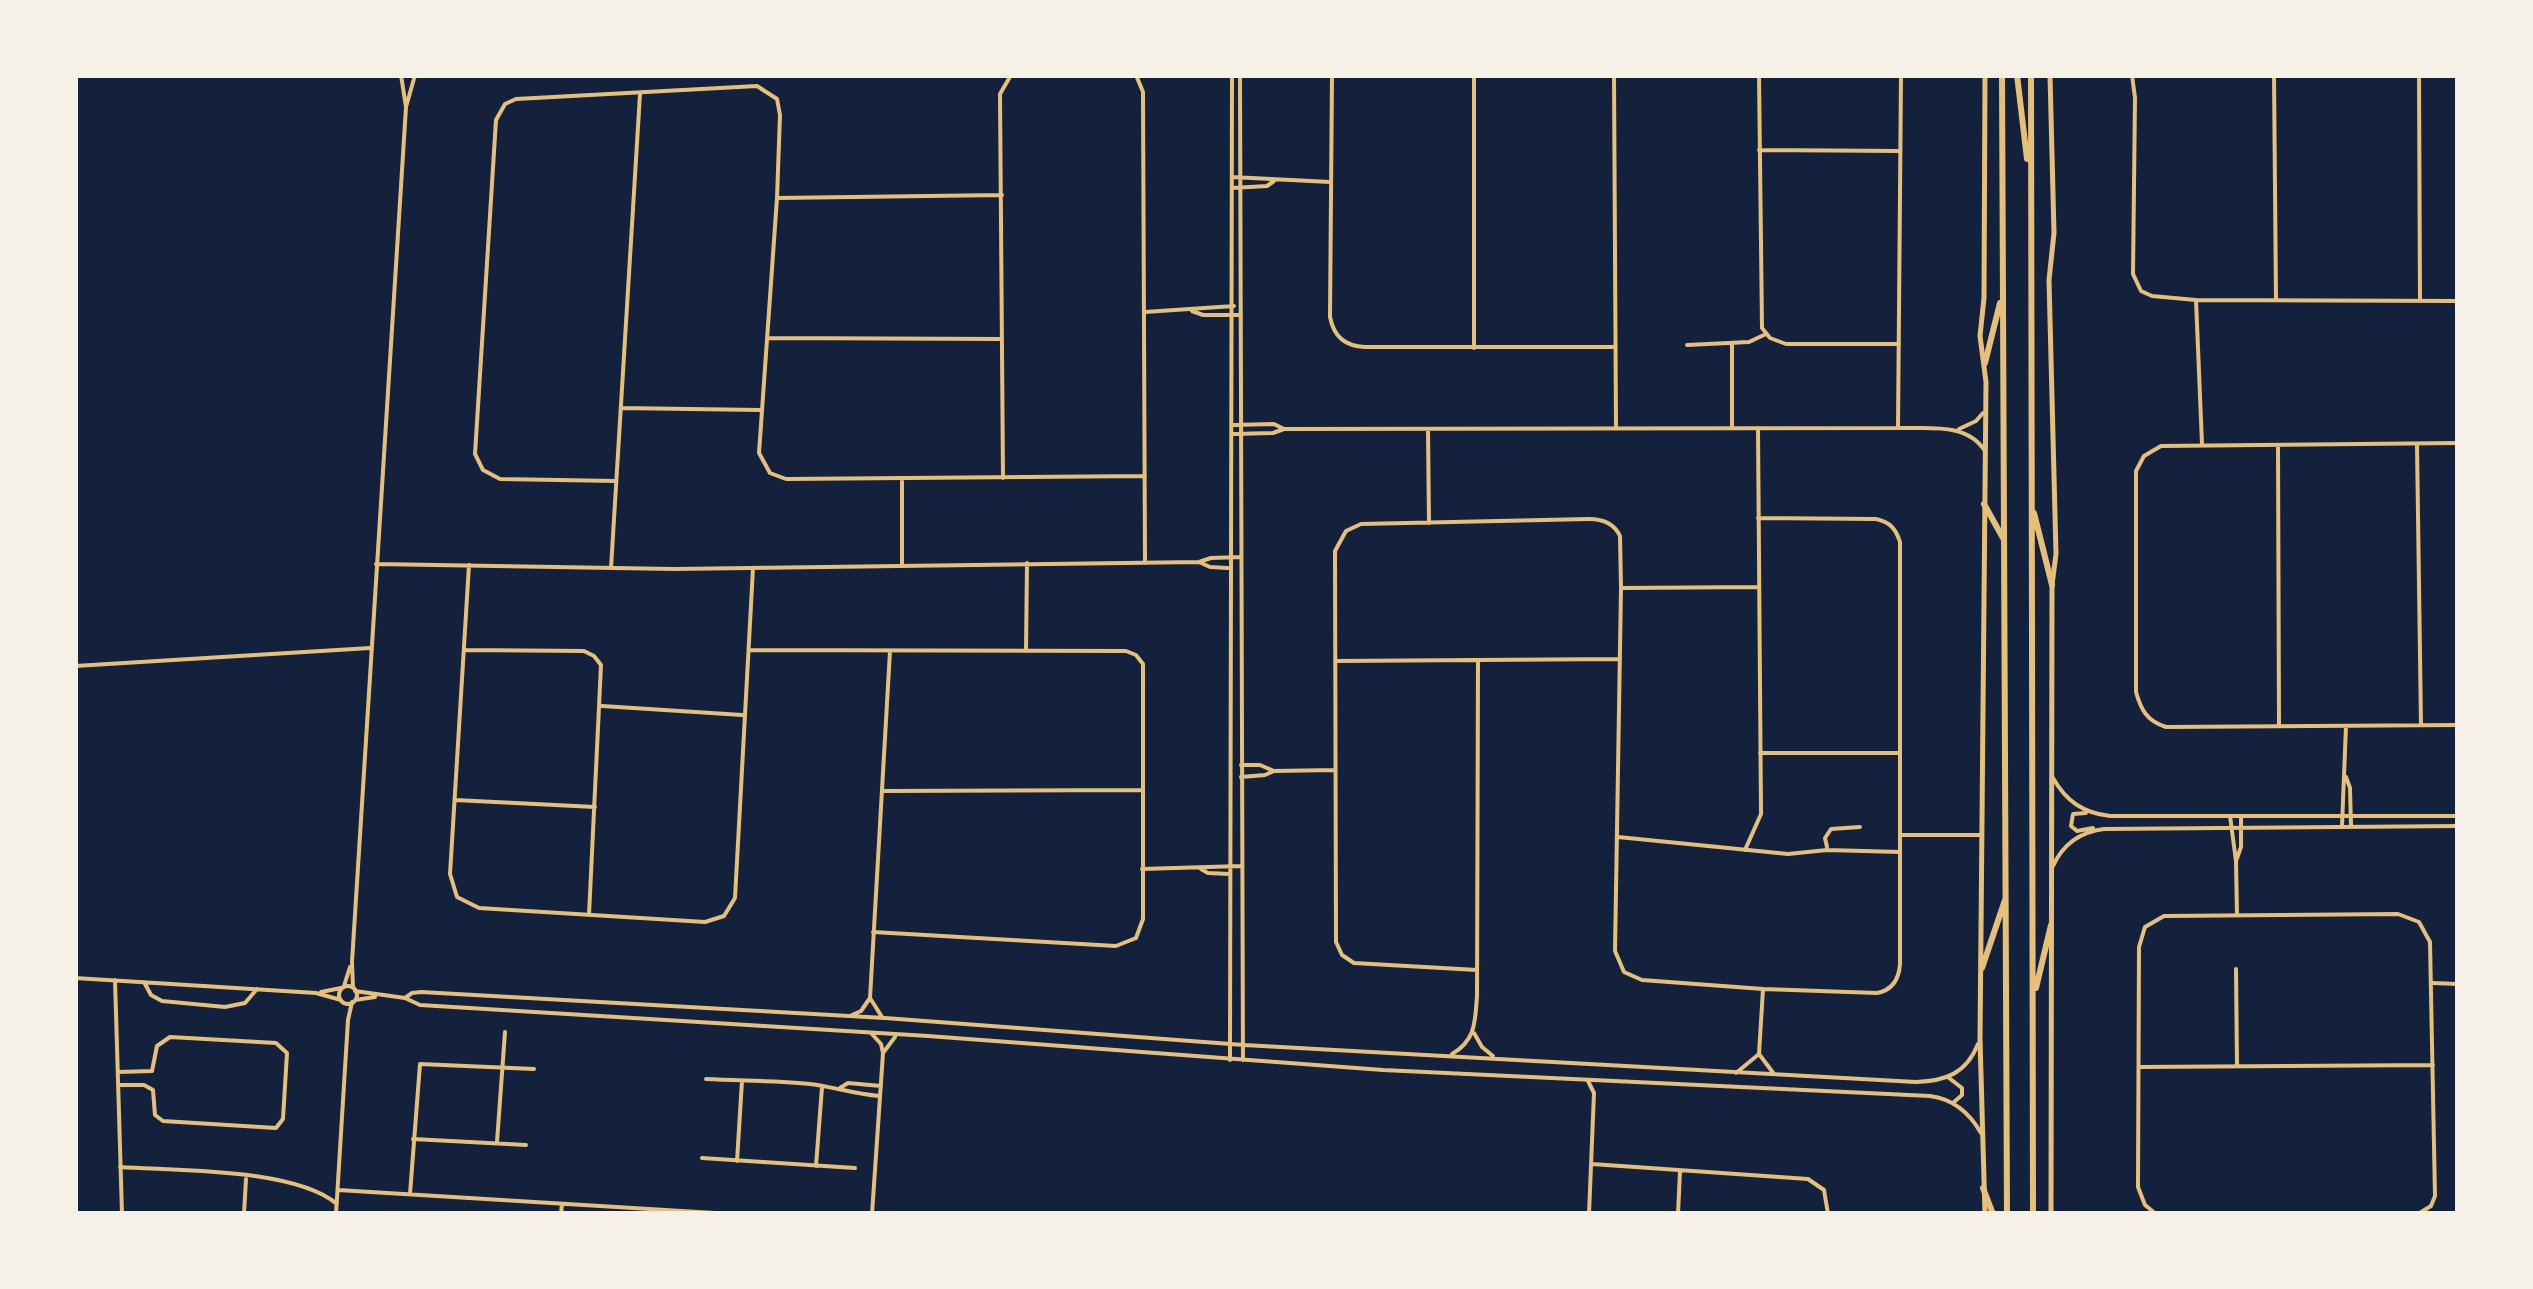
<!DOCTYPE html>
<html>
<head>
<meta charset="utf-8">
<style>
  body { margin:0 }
  #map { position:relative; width:2533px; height:1289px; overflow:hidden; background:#14213d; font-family:Overpass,sans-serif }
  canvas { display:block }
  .frame { position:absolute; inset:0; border:78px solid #f6f1e7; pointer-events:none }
</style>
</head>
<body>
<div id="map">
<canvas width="2533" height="1289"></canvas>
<div class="frame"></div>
</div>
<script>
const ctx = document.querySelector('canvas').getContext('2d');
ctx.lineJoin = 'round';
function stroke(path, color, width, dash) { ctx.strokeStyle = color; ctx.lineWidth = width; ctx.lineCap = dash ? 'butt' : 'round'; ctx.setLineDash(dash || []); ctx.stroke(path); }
const minor = new Path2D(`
  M401 75 406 107
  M1136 75 1143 92 1145 563
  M1240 75 1243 1060
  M1332 75 1330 317C1334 337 1345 346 1365 347H1614
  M1474 75V348
  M1614 75 1616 428
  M1759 75 1762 328 1770 338 1786 344H1899
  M2132 75 2135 98 2133 274 2141 291 2152 296 2196 300 2458 301
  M2274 75 2276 300
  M2419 75 2420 301
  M1759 150 1899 151
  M1232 177 1330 182
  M1232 188 1267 186 1274 181
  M777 198 1002 195
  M2196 300 2202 444
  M1192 311 1203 315H1241
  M1145 312 1234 306
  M767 338 1002 339
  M1687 345 1749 342 1766 334
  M621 408 760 410
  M1232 425 1274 424 1284 429
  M1732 428V344
  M1898 428 1901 75
  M1428 429 1429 523
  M1959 429 1976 421 1983 413
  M1232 434 1273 433 1284 429 1898 428C1928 429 1967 422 1985 451
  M2458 443 2161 446 2144 456 2136 471V692C2141 710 2147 721 2166 727L2458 725
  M2278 445 2279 725
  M2417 445 2421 725
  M1003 478 1000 94 1011 75
  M902 479V564
  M616 481 500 479 483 470 475 454 496 120 505 104 516 99 757 86 777 99 780 115 777 198 759 453 770 473 786 479 1145 476
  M1199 562 1210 567 1228 568
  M376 564 674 569 1199 562 1211 558 1240 557
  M469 565 450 874 457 897 479 908 705 922 724 916 735 898 753 568
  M611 568 640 94
  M1623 588 1758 587
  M465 650 584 651 594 656 601 665 589 915
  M749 650 1126 651 1136 655 1143 664V919L1136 938 1116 946 873 932
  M1026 651 1027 563
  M1335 661 1620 659
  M75 666 370 648
  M602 706 742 715
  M1760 753H1900
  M1241 765H1260L1274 771
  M1241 777 1265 775 1274 771 1335 770
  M2346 777 2350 788 2351 826
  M2053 778C2066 801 2083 813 2110 816H2458
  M883 791 1143 790
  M455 800 595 807
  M2086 813 2073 814 2071 826 2077 831 2093 828
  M2230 816 2236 861 2237 915
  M2342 826 2346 726
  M1902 835H1982
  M1618 837 1788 854 1827 850 1900 852
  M1827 847 1825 838 1831 829 1860 827
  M1745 850 1761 814 1758 428
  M2236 861 2241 847V817
  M2053 866C2063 844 2080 832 2104 829L2458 826
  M1142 869 1241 866
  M1201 869 1208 873 1230 874
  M2236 969 2237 1066
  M1477 970 1354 963 1342 955 1336 942 1335 551 1346 531 1361 524 1589 519C1603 519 1614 523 1620 536L1621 588 1615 951 1624 972 1642 980 1763 989 1877 993C1893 990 1899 979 1900 964V542C1896 529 1890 522 1876 519L1758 518
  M75 978 316 993 341 1000
  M115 980 122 1214
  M144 982 151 995 162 1001 225 1007 245 1003 257 989
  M2433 983 2458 984
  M344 986 350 967
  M339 995a9 9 0 1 1 18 0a9 9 0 1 1-18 0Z
  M353 988 352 962 406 107 415 75
  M1763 989 1759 1054 1774 1074
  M355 991 405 998 420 1005 928 1036 1383 1070 1930 1096C1953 1099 1969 1112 1981 1133
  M321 992 341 988
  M405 998 412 993 421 992 885 1018 1244 1045 1916 1082C1945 1081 1966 1074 1978 1044
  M355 1000 375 997
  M852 1015 861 1011 870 998
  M882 1017 870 998 890 651
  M871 1033 881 1044 883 1053 872 1214
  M1474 1033 1482 1047 1493 1056
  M883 1053 895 1037
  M1452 1054C1476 1040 1475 1022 1477 996L1478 660
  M1230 1060 1232 75
  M2139 1067 2433 1065
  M118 1072 152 1071 157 1046 170 1037 276 1043 287 1053 283 1119 276 1128 163 1121 155 1115 153 1090 144 1085H119
  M1736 1073 1759 1054
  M1949 1078 1962 1088V1095L1954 1102
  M706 1079C740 1081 776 1080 810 1084 834 1087 854 1094 879 1096
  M1588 1081 1594 1093 1589 1214
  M840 1088 848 1083 881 1086
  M413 1139 526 1145
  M497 1142 505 1032
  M702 1158 855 1168
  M737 1161 742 1081
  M1592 1164 1808 1179 1824 1190 1828 1214
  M816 1166 822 1087
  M120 1167C178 1171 294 1168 337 1204
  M338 1190 731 1214
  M410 1194 420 1064 534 1069
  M244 1214 246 1179
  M336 1214 348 1020 352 1002
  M561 1214 562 1204
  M1678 1214 1680 1171
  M2156 1214 2145 1205 2138 1187 2139 947 2145 927 2164 916 2398 914 2419 922 2430 942 2435 1196 2431 1206 2418 1214`);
const tertiary = new Path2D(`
  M2050 75 2054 233 2049 280 2056 554 2052 585 2051 1214
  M1985 1214 1980 1039 1986 382 1980 336 1984 298 1985 75`);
const secondary = new Path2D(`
  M2002 75 2007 1214
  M2017 75 2027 159
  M2031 75 2033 1214
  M1985 363 2000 303
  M1984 504 2003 538
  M2034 513 2052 585
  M1982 968 2005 900
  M2036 988 2051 925
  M1983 1188 1993 1214`);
stroke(minor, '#e5c07b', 4);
stroke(tertiary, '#e5c07b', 5);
stroke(secondary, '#e5c07b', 6);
</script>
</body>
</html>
